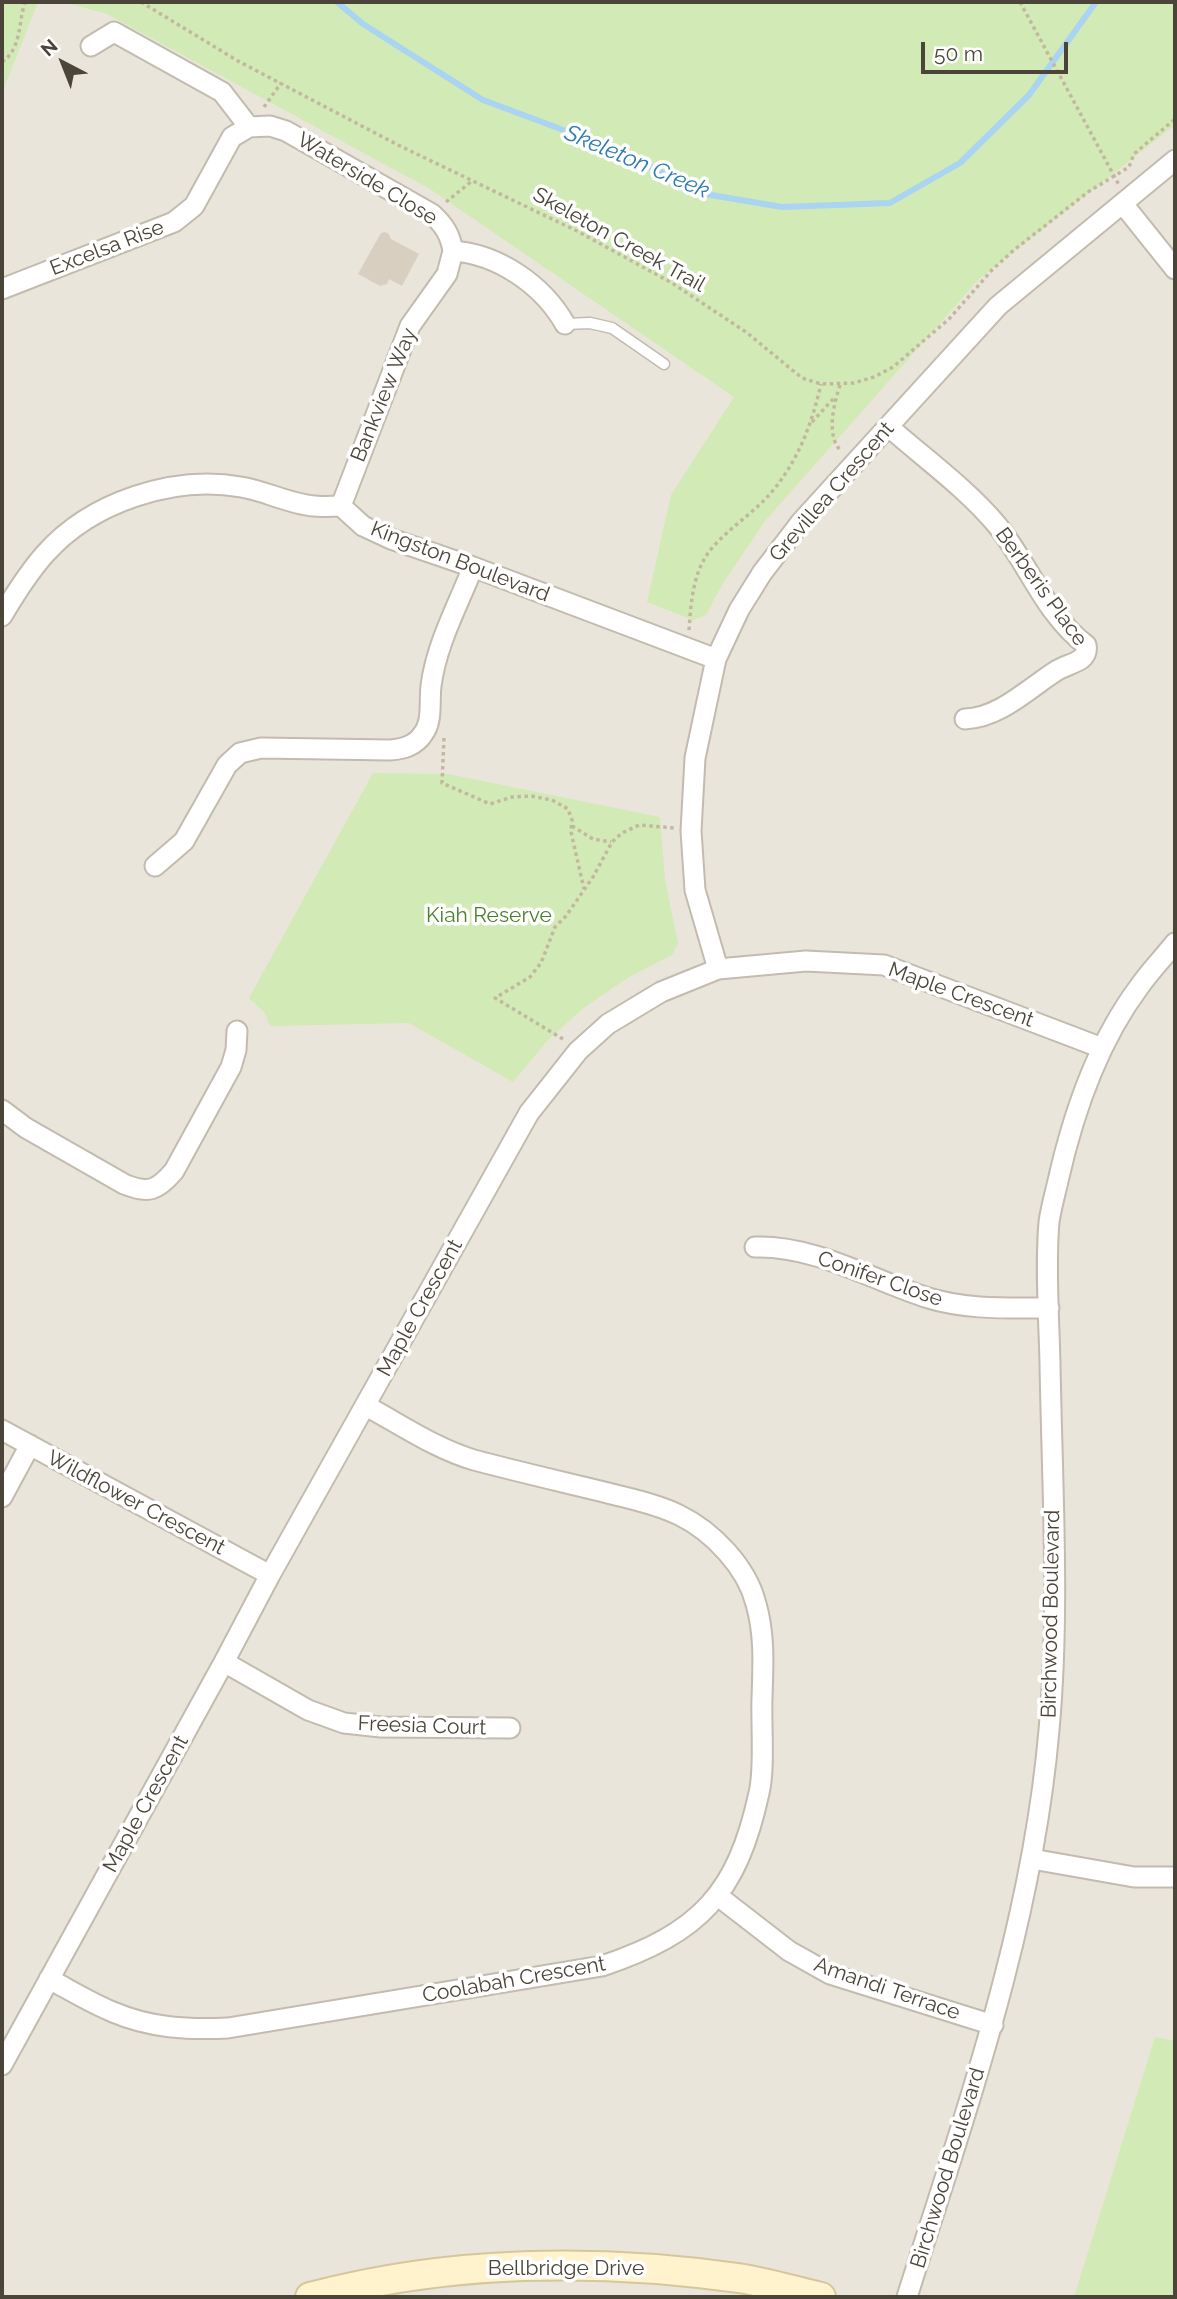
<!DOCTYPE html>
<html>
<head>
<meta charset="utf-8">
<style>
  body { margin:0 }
  #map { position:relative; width:1177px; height:2299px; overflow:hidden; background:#f6f3ec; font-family:Raleway,sans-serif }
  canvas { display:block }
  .frame { position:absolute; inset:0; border:4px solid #4b4439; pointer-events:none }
  .north { position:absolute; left:28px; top:28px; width:70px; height:70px; -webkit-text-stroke:5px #fff; paint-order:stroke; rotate:318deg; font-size:19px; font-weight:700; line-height:28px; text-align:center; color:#4b4439 }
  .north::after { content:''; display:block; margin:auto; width:24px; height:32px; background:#4b4439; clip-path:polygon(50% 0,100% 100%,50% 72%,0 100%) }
  .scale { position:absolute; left:921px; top:42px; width:147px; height:32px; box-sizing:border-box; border:4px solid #4b4439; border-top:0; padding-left:9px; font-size:21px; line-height:24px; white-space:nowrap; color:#4b4439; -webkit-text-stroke:5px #fff; paint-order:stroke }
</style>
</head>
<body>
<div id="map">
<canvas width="1177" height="2299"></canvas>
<div class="frame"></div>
<div class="north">N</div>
<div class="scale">50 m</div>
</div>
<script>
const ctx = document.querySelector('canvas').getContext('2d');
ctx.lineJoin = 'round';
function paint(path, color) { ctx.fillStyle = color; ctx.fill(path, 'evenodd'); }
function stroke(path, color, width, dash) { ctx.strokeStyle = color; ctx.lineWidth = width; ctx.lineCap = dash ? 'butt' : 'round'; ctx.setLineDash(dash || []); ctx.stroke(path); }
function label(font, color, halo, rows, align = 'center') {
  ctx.font = font + ' Raleway,sans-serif'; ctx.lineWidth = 7; ctx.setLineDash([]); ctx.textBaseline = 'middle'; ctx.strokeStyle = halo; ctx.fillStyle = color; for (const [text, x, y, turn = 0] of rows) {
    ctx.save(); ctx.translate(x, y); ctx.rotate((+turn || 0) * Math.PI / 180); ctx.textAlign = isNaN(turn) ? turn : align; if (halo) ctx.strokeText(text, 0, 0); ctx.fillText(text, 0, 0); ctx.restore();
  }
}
const residential = new Path2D(`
  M2 2H1175V2297H2Z`);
const green = new Path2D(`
  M2 2H38L2 93Z
  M63 2H1175V125L979 279 765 521 723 583 706 615 693 620 647 602 671 495 734 397 430 189 107 14Z
  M373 773 448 774 660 817 665 880 678 943 672 955 629 977 582 1009 547 1041 513 1082 409 1023 270 1026 265 1013 249 998Z
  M1155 2037 1175 2041V2297H1074Z`);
const stream = new Path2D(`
  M337 2 363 24 483 100 617 150 705 194 782 207 890 203 960 163 1029 95 1096 2`);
const building = new Path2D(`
  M385 232 389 234 391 239 419 254 402 286 389 279 387 284 380 286 358 274 381 233Z`);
const path = new Path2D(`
  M141 2 238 61 398 145 577 231 672 283 746 332 802 378 821 384 854 383 874 377 893 367 949 319 992 270 1014 250 1088 192 1129 167 1134 154 1175 119
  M1020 2 1119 185
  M2 62C22 48 18 23 25 2
  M264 107 281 83
  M446 202 472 181
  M840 385C834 404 826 434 840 450
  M812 422 835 397
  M689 630C691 602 693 570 712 548 731 526 757 511 775 488 800 456 812 423 821 384
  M444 738 442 783 490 804 512 797 531 796 552 800 568 809 572 820 571 832 584 889
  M572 826 593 839 611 842
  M563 1039 495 998 530 977 541 963 555 927 566 916 593 877 612 842 622 833 639 825 674 828`);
const lane = new Path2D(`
  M565 324 590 323 612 328 664 364`);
const street = new Path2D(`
  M91 46 114 32 222 92 249 127 270 126 286 131 432 214C444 225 450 234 453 251 498 254 543 285 565 324
  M1123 204 1175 269
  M2 289 174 222 194 206 232 137 249 127
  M889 427C924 458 966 488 997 525 1028 563 1045 614 1086 645 1087 650 1086 655 1081 659 1074 664 1064 666 1056 671 1028 689 999 718 965 719
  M341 506 410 326 447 274 453 251
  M2 616C15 594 28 573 45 554 91 502 173 475 241 487 266 491 289 504 314 506 322 507 332 506 341 506L363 526 391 539 473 567 716 659
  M155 866 184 841 227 765 240 753 261 748 390 750C403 749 415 746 423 734 433 721 429 702 431 686 436 645 458 605 473 567
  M718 969 695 890 691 831 695 758 716 659 739 610 762 573 801 522 998 306 1175 160
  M2 1110 26 1128 124 1184C148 1194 157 1191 174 1171L231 1067 236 1050 237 1031
  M755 1247C814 1245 870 1279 925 1297 966 1310 1007 1308 1049 1308
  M2 1430 270 1575
  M2 1497 30 1445
  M224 1662 308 1710 344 1723 381 1727 510 1728
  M1032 1859 1134 1877H1175
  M718 1896 789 1951 830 1974 993 2025
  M49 1979C70 1990 91 2003 113 2012 150 2028 188 2030 228 2028L602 1966C700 1933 737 1894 759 1793 765 1769 761 1725 762 1698 763 1666 765 1635 756 1604 747 1567 712 1531 679 1515 657 1504 631 1499 608 1493 563 1482 519 1472 474 1460 436 1449 400 1424 366 1406
  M2 2065 224 1662 270 1575 529 1113 578 1051 608 1024 661 992 718 969 806 961 884 965 1102 1048
  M907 2297C966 2110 1032 1927 1049 1730 1060 1609 1052 1485 1050 1363 1049 1319 1045 1266 1049 1222 1051 1208 1055 1194 1058 1181 1073 1114 1098 1042 1139 987 1150 971 1163 958 1175 943`);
const secondary = new Path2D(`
  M310 2297C448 2260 597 2258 738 2278 766 2282 794 2291 821 2297`);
const streetNames = [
  ["Waterside Close",367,179,31],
  ["Skeleton Creek Trail",619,240,29],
  ["Excelsa Rise",107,248,-21],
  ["Bankview Way",384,395,-68],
  ["Grevillea Crescent",832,492,-49],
  ["Kingston Boulevard",460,562,21],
  ["Berberis Place",1041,587,54],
  ["Maple Crescent",961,995,20],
  ["Conifer Close",880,1279,19],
  ["Maple Crescent",420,1308,-61],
  ["Wildflower Crescent",136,1503,28],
  ["Birchwood Boulevard",1051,1614,-89],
  ["Freesia Court",422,1726,2],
  ["Maple Crescent",146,1804,-61],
  ["Coolabah Crescent",514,1980,-10],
  ["Amandi Terrace",887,1989,19],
  ["Birchwood Boulevard",948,2168,-73],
  ["Bellbridge Drive",566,2269]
];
const parkNames = [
  ["Kiah Reserve",489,916]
];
const waterNames = [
  ["Skeleton Creek",637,162,23]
];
paint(residential, '#eae5da');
paint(green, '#d2eab5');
stroke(stream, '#a9d4f2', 6);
paint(building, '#d8cfc1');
stroke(lane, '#c2bbae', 13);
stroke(street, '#c2bbae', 23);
stroke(secondary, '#d6c79b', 32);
stroke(path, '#c4b79f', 3.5, [3.5, 3.5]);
stroke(lane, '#fff', 10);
stroke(street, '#fff', 19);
stroke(secondary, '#fff3cd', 28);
label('21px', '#4b4439', '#fff', streetNames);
label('21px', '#4a7f2a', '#fff', parkNames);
label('italic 23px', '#2e7ab2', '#fff', waterNames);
</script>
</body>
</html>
